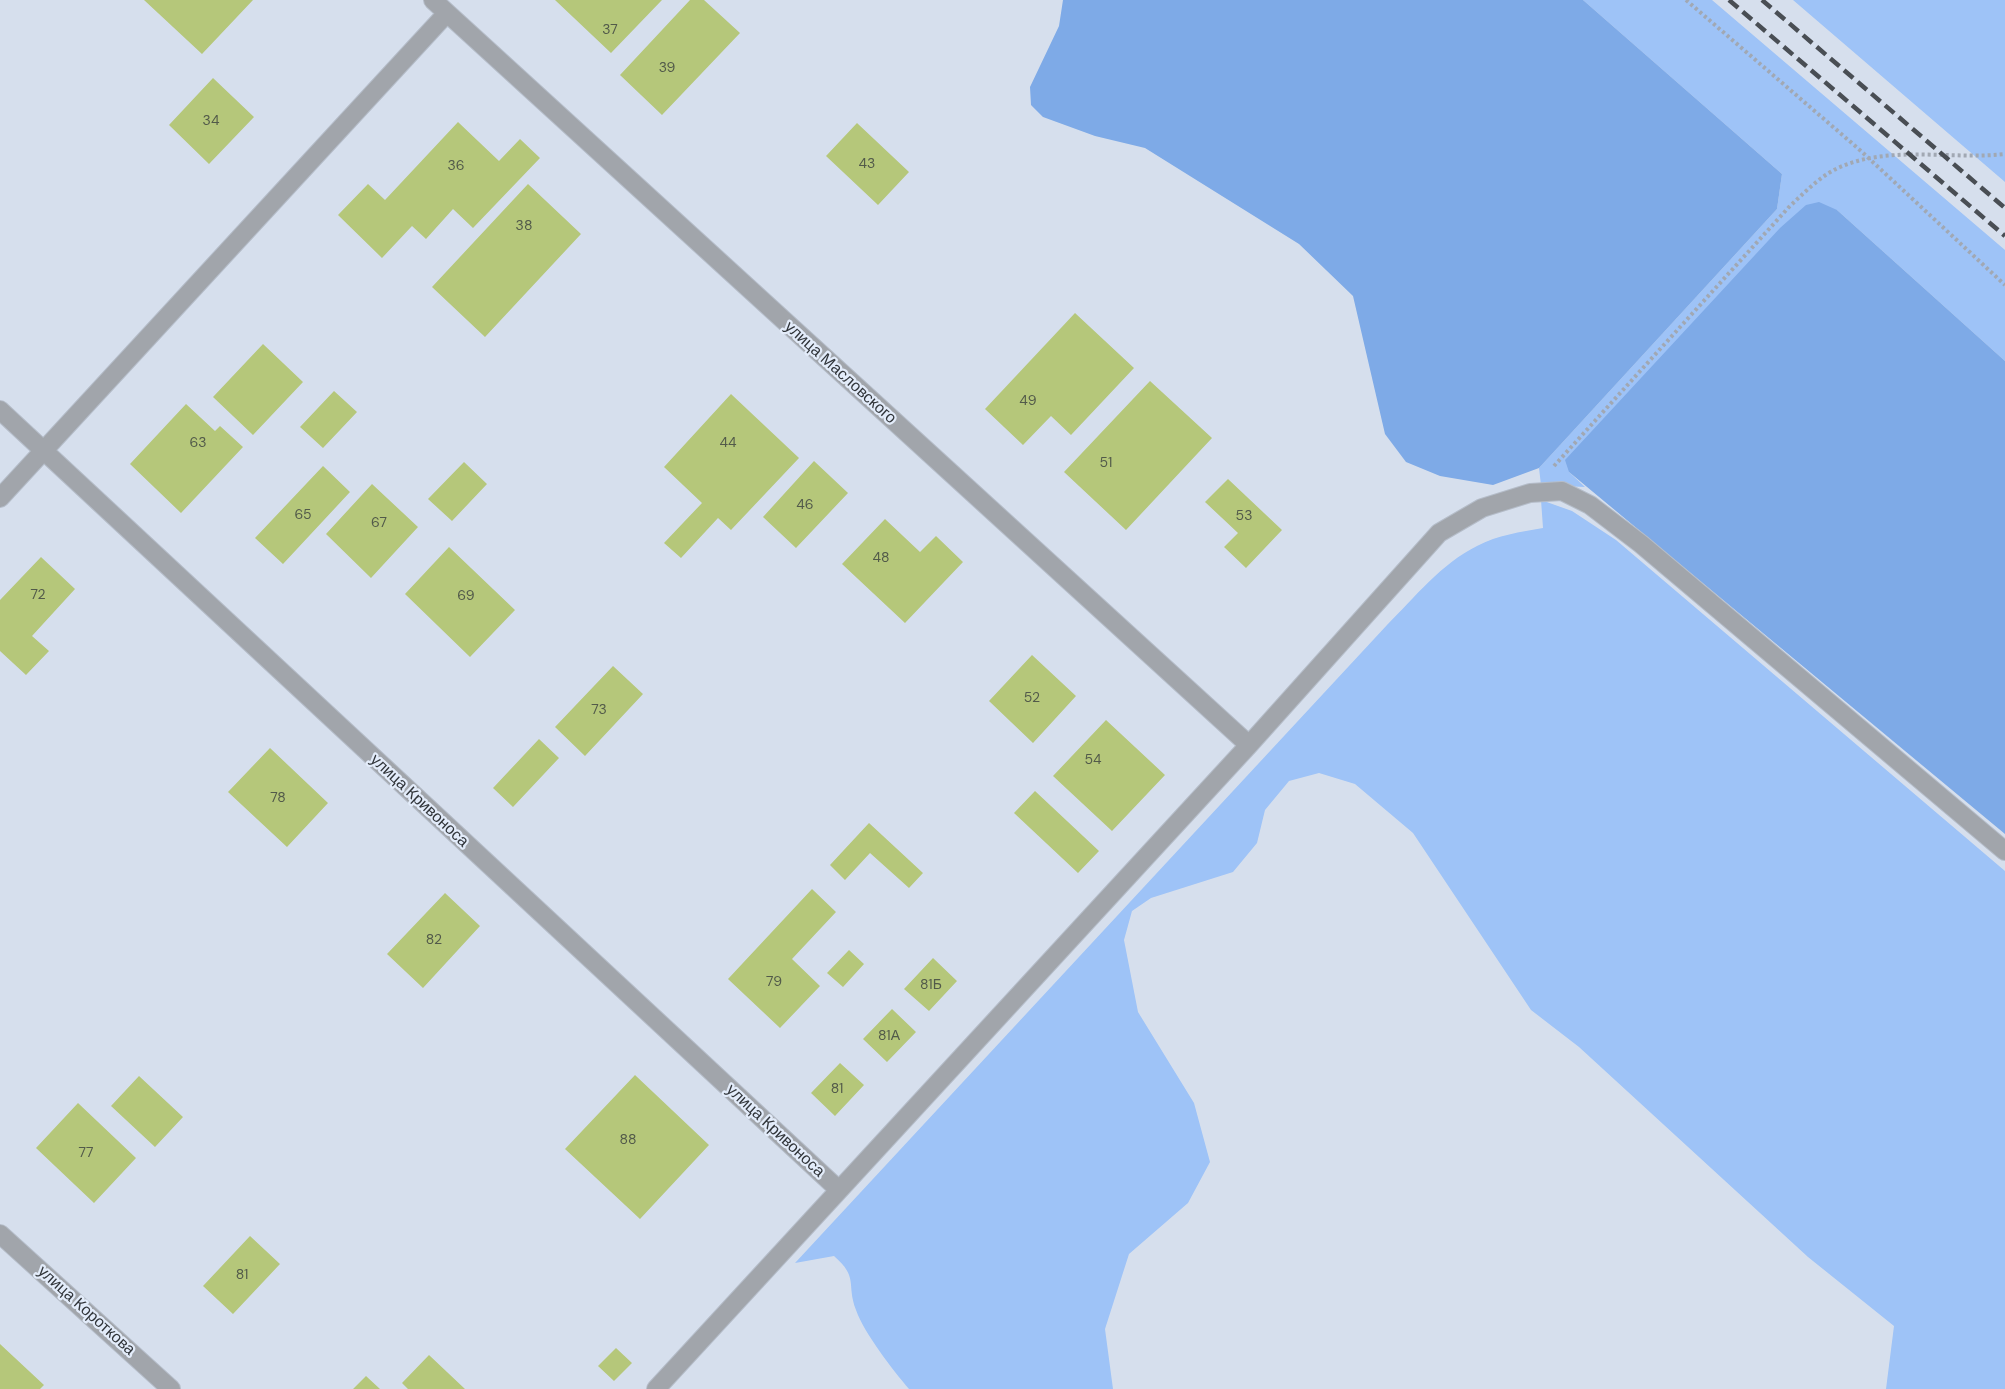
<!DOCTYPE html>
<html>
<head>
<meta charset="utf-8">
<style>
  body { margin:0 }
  canvas { display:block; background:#d6dfed }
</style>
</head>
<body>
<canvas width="2005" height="1389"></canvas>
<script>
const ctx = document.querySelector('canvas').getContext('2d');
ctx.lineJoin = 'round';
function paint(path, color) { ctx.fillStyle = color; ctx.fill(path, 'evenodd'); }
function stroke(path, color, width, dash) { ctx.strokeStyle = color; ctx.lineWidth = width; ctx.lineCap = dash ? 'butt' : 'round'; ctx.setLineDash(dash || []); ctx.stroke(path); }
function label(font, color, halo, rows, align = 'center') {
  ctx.font = font + ' "DM Sans",sans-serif'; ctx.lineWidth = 4.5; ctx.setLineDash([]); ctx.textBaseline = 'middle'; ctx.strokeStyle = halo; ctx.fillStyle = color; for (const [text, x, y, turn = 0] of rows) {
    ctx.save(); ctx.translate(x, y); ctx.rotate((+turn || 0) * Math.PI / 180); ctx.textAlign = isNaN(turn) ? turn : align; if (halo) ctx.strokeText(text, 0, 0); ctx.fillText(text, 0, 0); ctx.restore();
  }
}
const green = new Path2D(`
  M1583 0H1712L2005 250V361L1837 210 1569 472 1585 487 1541 485 1539 468 1777 209 1782 174Z
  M1793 0H2005V182Z
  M1541 500 1572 511 1616 540 2005 871V1389H1886L1894 1326 1808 1257 1579 1047 1531 1010 1413 833 1355 784 1319 773 1289 781 1265 810 1257 843 1233 872 1151 898 1132 911 1124 940 1138 1012 1194 1103 1210 1162 1188 1203 1129 1254 1105 1329 1113 1389H909C893 1370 864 1333 856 1310 846 1283 859 1278 834 1256L795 1263 1387 625C1414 598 1442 563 1477 546 1498 535 1520 532 1543 528Z`);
const forest = new Path2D(`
  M1063 0H1583L1782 174 1777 209 1539 468 1493 485 1440 476 1406 462 1385 434 1353 296 1299 244 1145 148 1095 136 1043 117 1031 105 1030 87 1059 26Z
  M1819 202 1837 210 2005 361V834L1569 472 1565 460 1780 228 1806 205Z`);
const building = new Path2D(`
  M144 0H253L202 54Z
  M555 0H662L611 53Z
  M690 0H704L740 33 662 115 620 75Z
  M213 78 254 117 209 164 169 125Z
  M458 122 499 161 520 139 540 158 473 228 453 209 426 239 412 226 382 258 338 215 368 184 385 200Z
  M857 123 909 172 878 205 826 156Z
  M528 184 581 234 485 337 432 287Z
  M1075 313 1134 368 1071 435 1051 416 1023 445 985 409Z
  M263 344 303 382 253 435 213 397Z
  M1150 381 1212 438 1126 530 1064 472Z
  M334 391 357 412 323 448 300 427Z
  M731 394 799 458 731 530 718 518 681 558 664 543 702 503 664 467Z
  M186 404 215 431 220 426 243 447 181 513 130 464Z
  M814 461 848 493 796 548 763 517Z
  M464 462 487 484 452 521 428 499Z
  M323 466 350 492 283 564 255 538Z
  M1228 479 1282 530 1246 568 1224 547 1238 533 1205 502Z
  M372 484 418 527 371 578 326 534Z
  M885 519 920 552 936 536 963 562 905 623 842 564Z
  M449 547 515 610 470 657 405 594Z
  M41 557 75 589 32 636 49 651 26 675 0 651V600Z
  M1032 655 1076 696 1033 743 989 701Z
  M613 666 643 694 585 756 555 727Z
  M1106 720 1165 775 1112 831 1053 776Z
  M539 739 559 758 513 807 493 788Z
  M270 748 328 803 287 847 228 792Z
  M1035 791 1099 851 1078 873 1014 813Z
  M869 823 923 873 909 888 870 853 845 880 830 865Z
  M812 889 836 912 792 959 820 986 780 1028 728 979Z
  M445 893 480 926 423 988 387 954Z
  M849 950 864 964 843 987 827 973Z
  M933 958 957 981 929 1011 904 989Z
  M892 1009 916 1032 887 1062 863 1039Z
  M840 1063 864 1085 835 1116 811 1093Z
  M635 1075 709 1145 640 1219 565 1149Z
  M139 1076 183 1117 155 1147 111 1106Z
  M78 1103 136 1158 94 1203 36 1148Z
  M250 1236 280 1264 233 1314 203 1286Z
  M0 1344 44 1385 40 1389H0Z
  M616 1348 632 1363 614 1381 598 1366Z
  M429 1355 465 1389H408L402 1383Z
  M366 1376 380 1389H353Z`);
const path = new Path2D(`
  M1686 0 1861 151 2005 285
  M1554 466 1789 207C1805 192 1820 176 1840 167 1891 145 1952 160 2005 154`);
const minor = new Path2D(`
  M433 0 1249 745
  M0 410 839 1190
  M0 498 447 13
  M0 1234 171 1389
  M656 1389 1249 745 1439 533 1482 508 1530 493 1562 491 1590 505 1641 544 2005 851`);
const rail = new Path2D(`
  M1729 0 2005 236
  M1762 0 2005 208`);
const numberNames = [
  ["37",610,30],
  ["39",667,68],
  ["34",211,121],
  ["43",867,164],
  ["36",456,166],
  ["38",524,226],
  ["49",1028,401],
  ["63",198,443],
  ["44",728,443],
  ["51",1106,463],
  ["46",805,505],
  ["65",303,515],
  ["53",1244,516],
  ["67",379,523],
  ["48",881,558],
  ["72",38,595],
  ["69",466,596],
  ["52",1032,698],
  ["73",599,710],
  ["54",1093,760],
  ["78",278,798],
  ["82",434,940],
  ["79",774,982],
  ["81Б",931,985],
  ["81А",889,1036],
  ["81",837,1089],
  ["88",628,1140],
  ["77",86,1153],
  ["81",242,1275]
];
const streetNames = [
  ["улица Масловского",840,373,42],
  ["улица Кривоноса",419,801,43],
  ["улица Кривоноса",775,1131,43],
  ["улица Короткова",86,1311,42]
];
paint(green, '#9ec3f7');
paint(forest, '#7eaae7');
paint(building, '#b5c77a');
stroke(minor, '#b5bdc9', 20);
stroke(path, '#a1a8b3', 4, [3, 3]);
stroke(minor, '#a1a5ab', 18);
stroke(rail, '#494e54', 4.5, [12, 6]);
label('14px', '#525a4a', null, numberNames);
label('16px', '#31353a', '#e3ecfa', streetNames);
</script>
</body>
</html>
